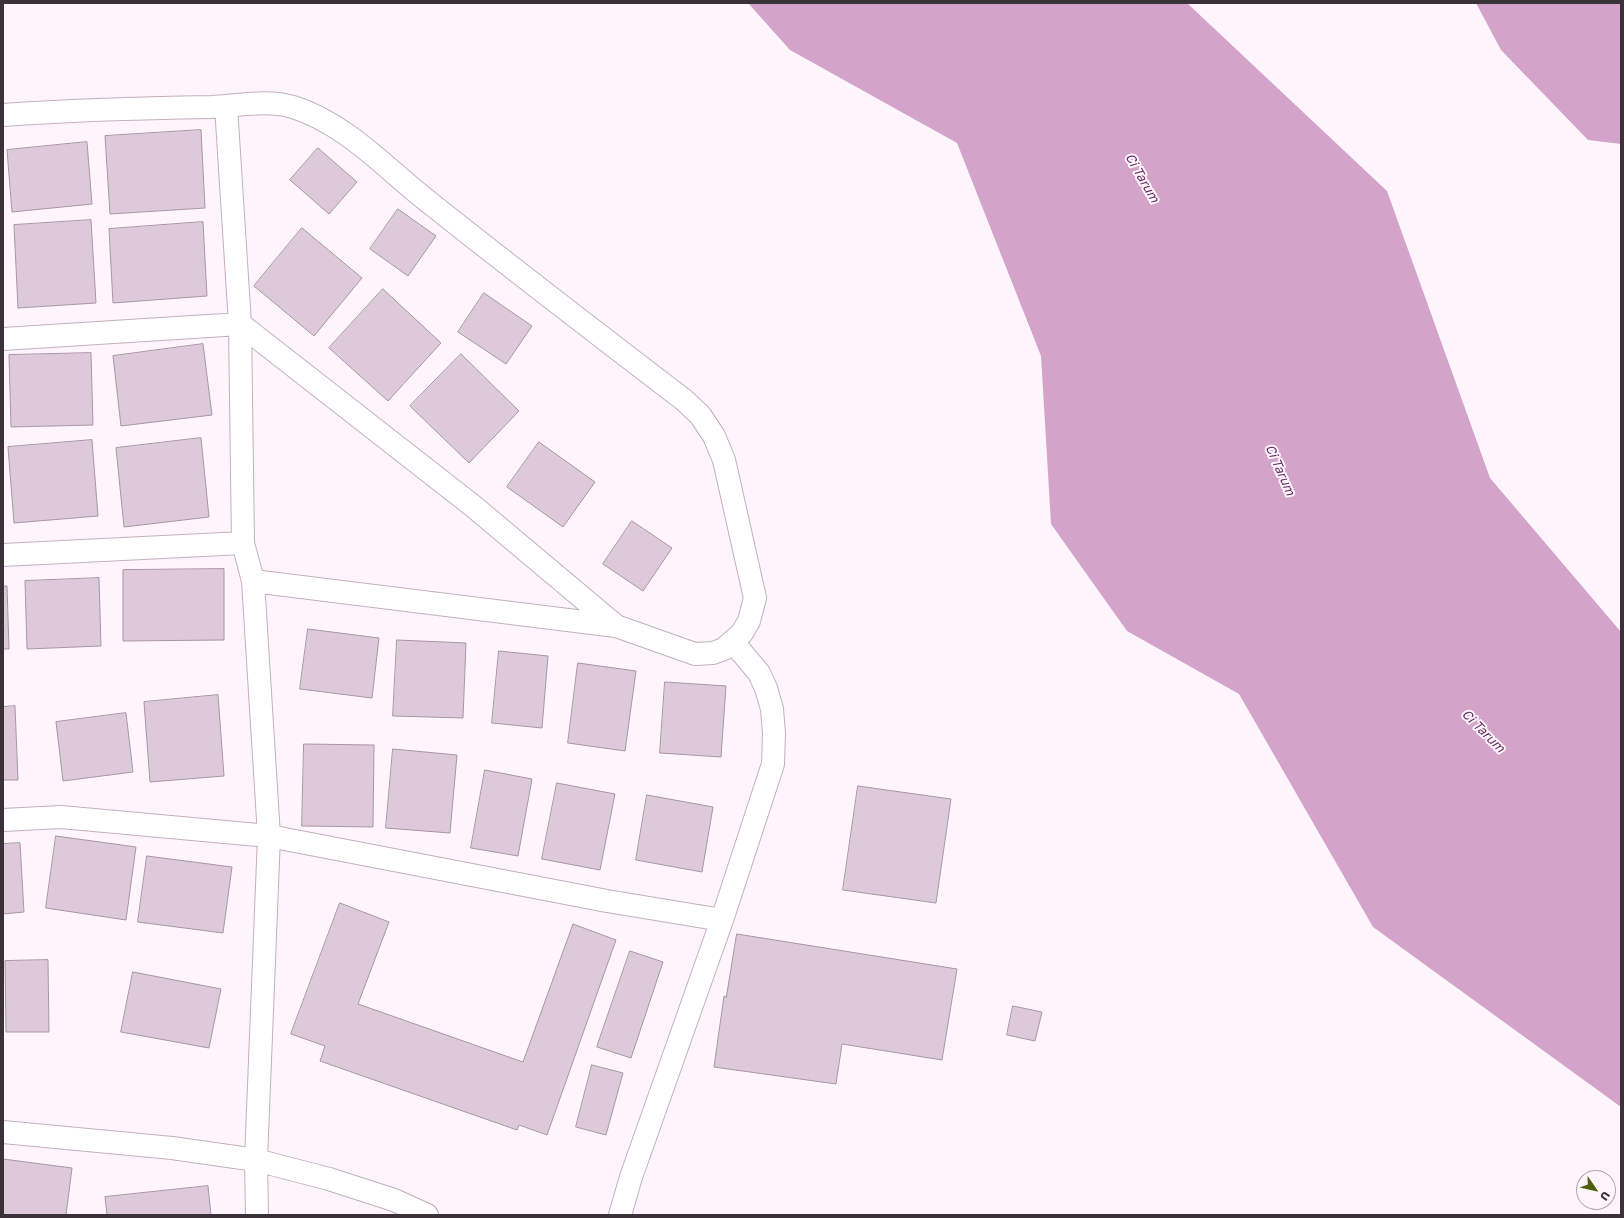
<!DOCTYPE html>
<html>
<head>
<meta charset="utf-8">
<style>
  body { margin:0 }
  #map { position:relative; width:1624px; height:1218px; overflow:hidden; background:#fef5fc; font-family:"Golos Text",sans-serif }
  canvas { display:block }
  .frame { position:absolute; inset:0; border:4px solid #3a3238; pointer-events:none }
  .north { position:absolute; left:1576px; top:1170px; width:40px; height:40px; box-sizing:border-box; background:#fef5fc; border:1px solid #b0a7ae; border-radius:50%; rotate:124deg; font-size:11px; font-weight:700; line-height:16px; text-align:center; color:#3a3238 }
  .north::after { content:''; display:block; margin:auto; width:14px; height:18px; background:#4c6007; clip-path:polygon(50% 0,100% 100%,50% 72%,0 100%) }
</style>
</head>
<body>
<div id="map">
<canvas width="1624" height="1218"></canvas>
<div class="frame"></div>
<div class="north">U</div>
</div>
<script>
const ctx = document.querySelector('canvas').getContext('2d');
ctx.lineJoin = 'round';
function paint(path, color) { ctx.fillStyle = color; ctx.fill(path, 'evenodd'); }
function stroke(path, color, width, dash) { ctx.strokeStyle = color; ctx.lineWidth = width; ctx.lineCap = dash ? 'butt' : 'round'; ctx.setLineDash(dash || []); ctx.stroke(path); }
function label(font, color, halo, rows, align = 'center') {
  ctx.font = font + ' "Golos Text",sans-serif'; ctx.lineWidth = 4; ctx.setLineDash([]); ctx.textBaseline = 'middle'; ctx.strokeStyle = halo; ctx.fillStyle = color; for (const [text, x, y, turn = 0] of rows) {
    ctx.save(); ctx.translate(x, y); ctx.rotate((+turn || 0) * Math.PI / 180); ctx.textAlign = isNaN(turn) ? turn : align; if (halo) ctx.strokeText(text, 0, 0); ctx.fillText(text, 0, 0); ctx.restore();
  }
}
const water = new Path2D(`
  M748 3H1187L1387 191 1490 478 1621 632V1107L1373 927 1239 694 1127 631 1051 524 1041 356 957 143 790 50Z
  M1476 3H1621V144L1588 140 1501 50Z`);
const building = new Path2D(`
  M201 130 205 208 110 214 105 136Z
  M87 142 92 204 12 212 7 150Z
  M318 148 357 182 329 214 290 180Z
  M398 209 436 236 408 276 370 249Z
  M91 220 96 303 18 308 14 225Z
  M203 222 207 296 113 303 109 229Z
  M302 228 362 278 314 336 254 286Z
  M383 289 441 343 388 401 329 348Z
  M484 293 532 326 506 364 458 332Z
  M203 344 212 415 121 426 113 356Z
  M91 353 93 425 11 427 9 355Z
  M461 354 519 411 469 463 410 406Z
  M201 438 209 517 124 527 116 448Z
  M92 440 98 516 14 523 8 447Z
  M539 442 595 482 563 527 507 487Z
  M632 521 672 548 643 591 603 564Z
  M224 569V640L123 641V570Z
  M99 578 101 646 27 649 25 581Z
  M3 586H7L9 649H3Z
  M308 629 379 638 372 698 300 689Z
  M397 640 466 643 463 718 393 716Z
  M499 651 548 656 542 728 492 723Z
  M578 663 636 671 625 751 568 743Z
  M665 682 726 686 721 757 660 753Z
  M218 695 224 776 150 782 144 702Z
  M15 706 18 780H3V707Z
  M126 713 133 772 63 781 56 722Z
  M304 744 374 745 373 827 302 826Z
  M393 749 457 755 450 833 386 828Z
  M485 770 532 779 518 856 471 848Z
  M557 783 615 794 600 870 542 859Z
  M858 786 951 799 936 903 843 890Z
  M647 795 713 807 702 872 636 860Z
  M56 836 136 847 126 920 46 908Z
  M20 843 24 912 3 914V844Z
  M147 856 232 867 223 933 138 922Z
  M340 903 389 922 358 1004 523 1062 573 924 616 940 547 1135 519 1125 517 1130 320 1061 325 1046 291 1034Z
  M737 934 957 969 942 1060 842 1044 836 1084 714 1067 724 996 726 997Z
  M630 951 663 962 631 1058 597 1047Z
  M48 960 49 1032H6L5 961Z
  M133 972 221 989 209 1048 121 1032Z
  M1013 1006 1042 1012 1035 1041 1007 1035Z
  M592 1065 623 1073 606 1135 576 1127Z
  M3 1159 72 1168 66 1215H3Z
  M208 1186 211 1215H107L105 1197Z`);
const street = new Path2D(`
  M226 106 240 324 243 543 253 581 269 836 256 1160 257 1215
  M3 115C72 110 141 108 211 107 237 106 267 99 293 107 347 124 386 169 430 203 514 270 599 335 684 400L700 415 714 436 724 460 755 598 749 621 742 633 724 649 713 653 695 654 616 626 473 506 240 324 3 339
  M3 555 243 543
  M253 581 616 626
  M3 820 61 817 269 836 607 901 722 920
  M3 1132 172 1148 256 1160 329 1179 394 1200 427 1215
  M620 1215 631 1177 722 920 773 764 774 733 772 709 766 688 759 673 733 642`);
const waterNames = [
  ["Ci Tarum",1142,178,60],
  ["Ci Tarum",1280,470,66],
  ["Ci Tarum",1483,731,45]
];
paint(water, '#d3a3ca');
paint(building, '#ddc9d9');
stroke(building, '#a895a4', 1);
stroke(street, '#c2afbe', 24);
stroke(street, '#fff', 22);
label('italic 13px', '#672e60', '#fef5fc', waterNames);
</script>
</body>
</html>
